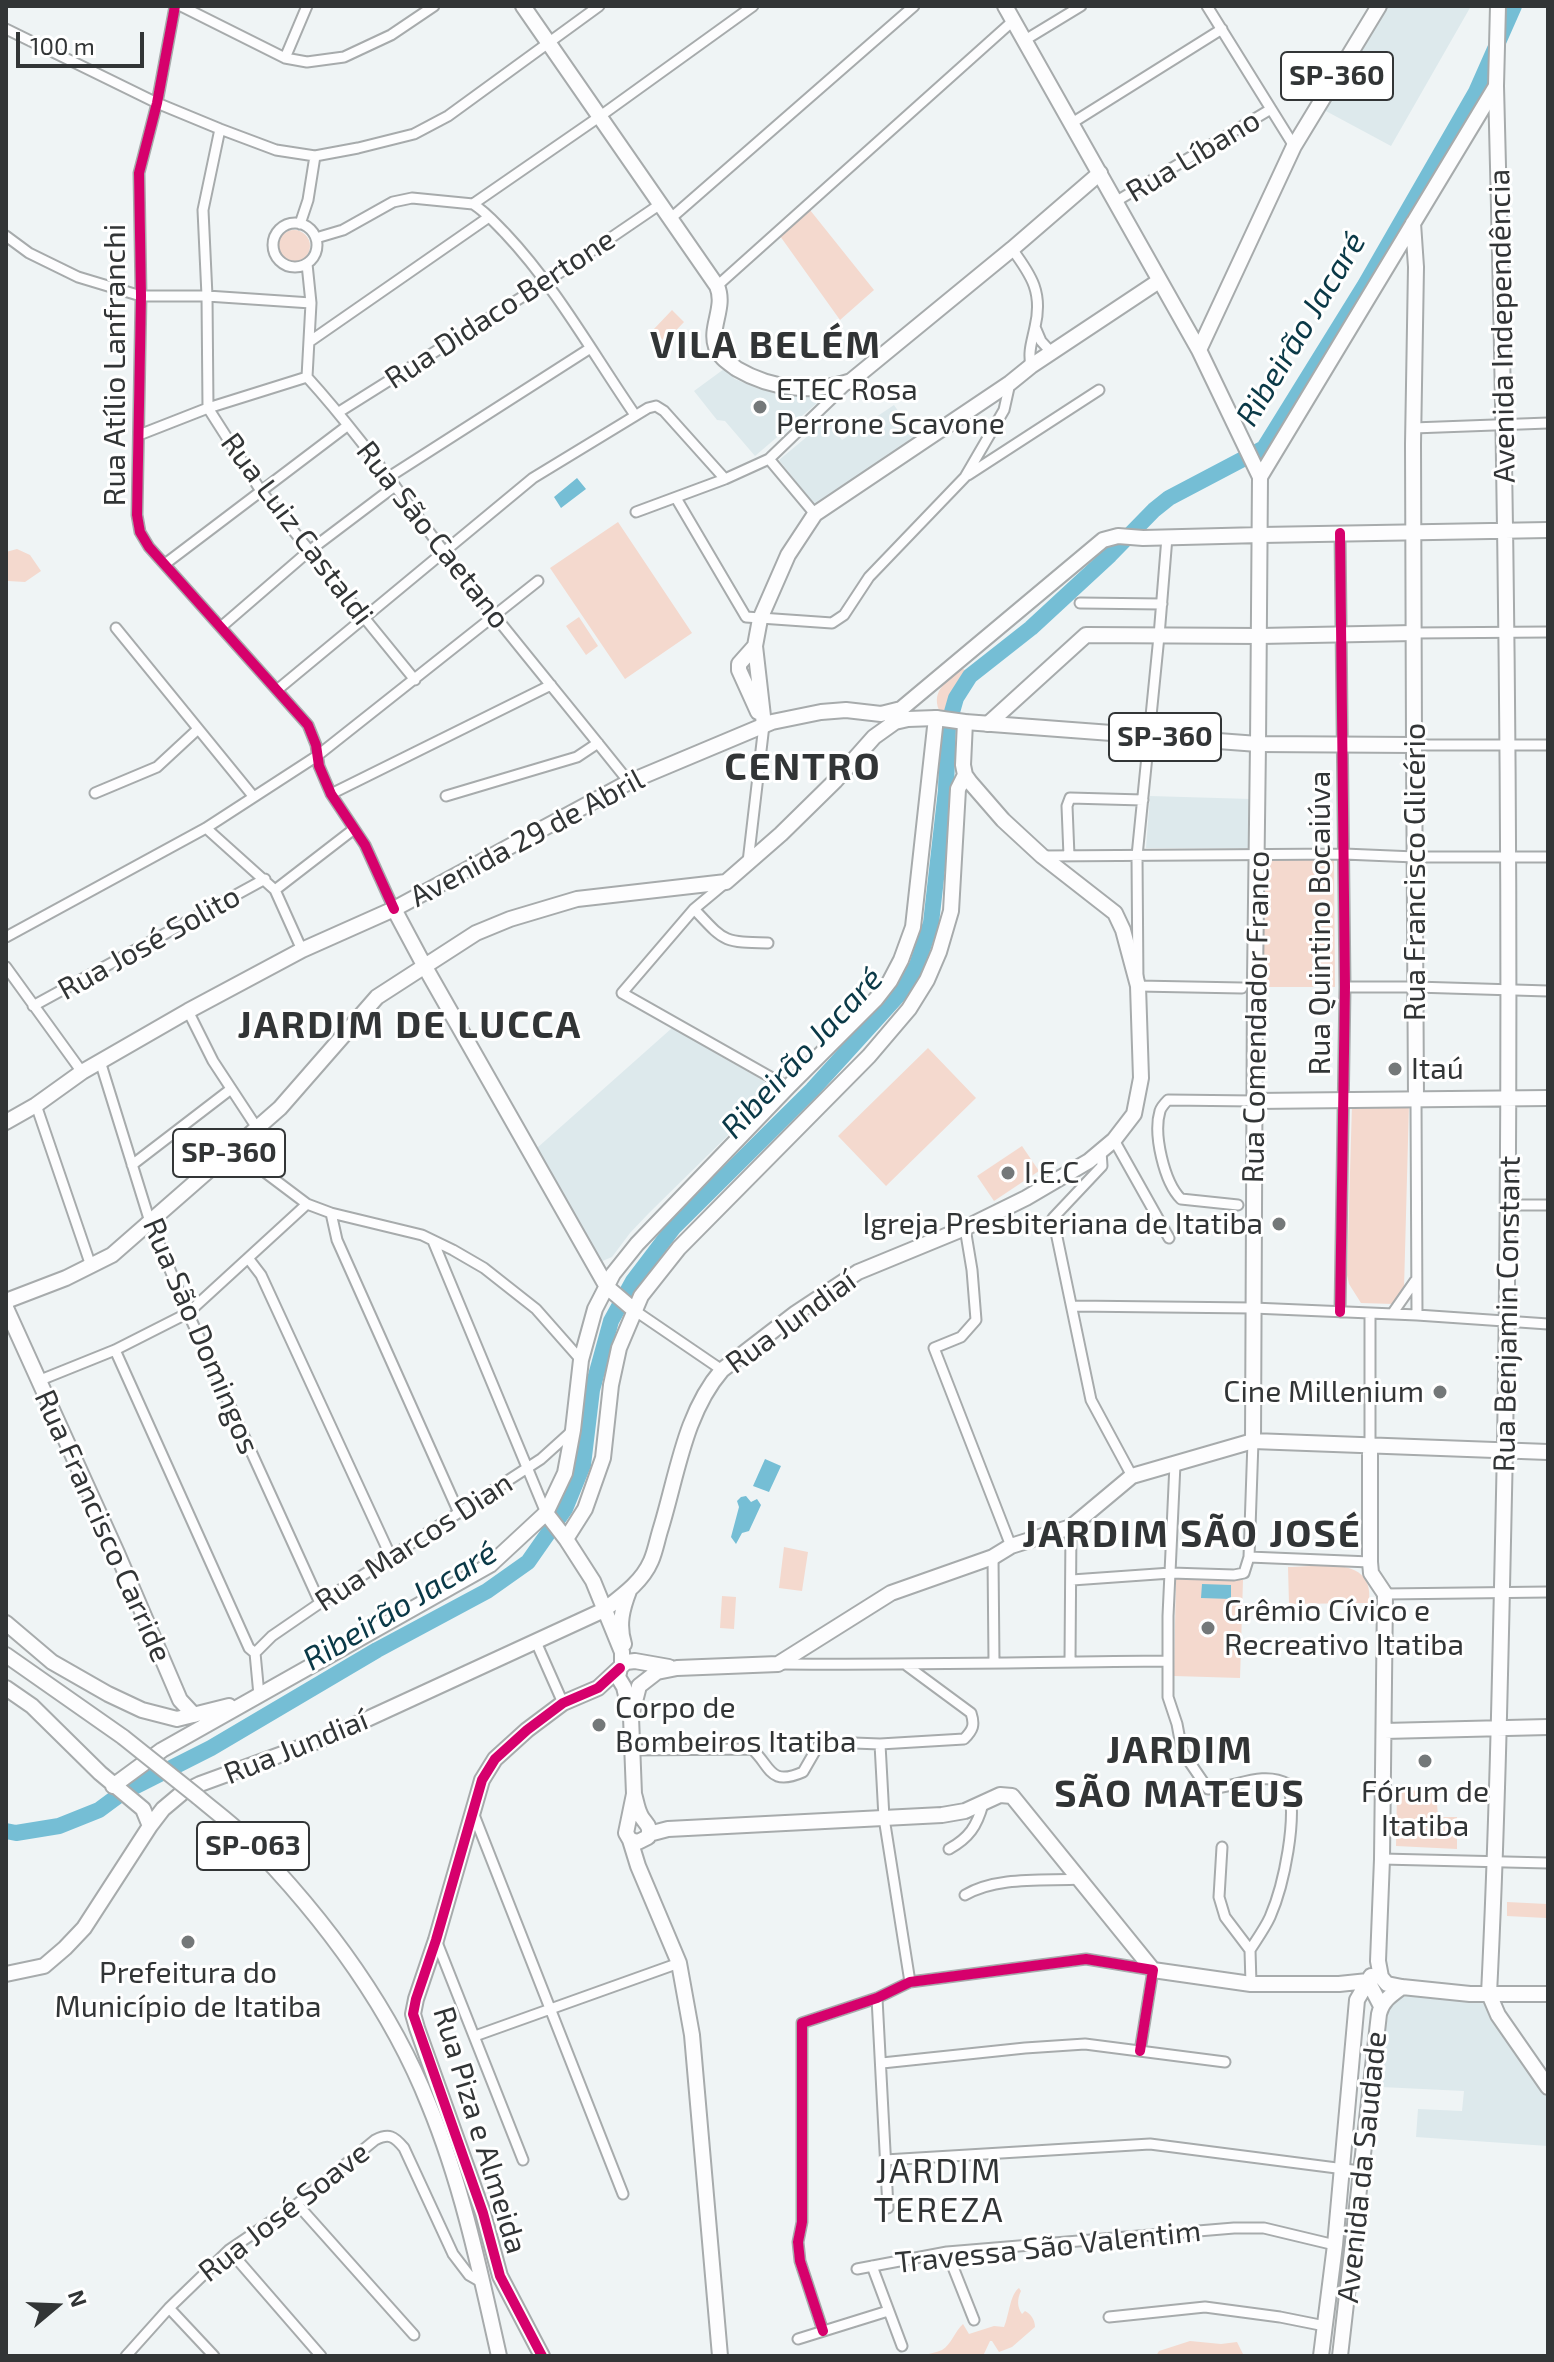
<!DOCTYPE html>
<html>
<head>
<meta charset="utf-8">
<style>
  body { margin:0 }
  #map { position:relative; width:1554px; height:2362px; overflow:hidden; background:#eff4f5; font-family:"Exo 2",sans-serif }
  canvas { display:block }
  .frame { position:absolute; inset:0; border:8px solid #323536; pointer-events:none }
  .north { position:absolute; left:16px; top:2266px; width:80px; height:80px; -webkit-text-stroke:6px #fff; paint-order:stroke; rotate:71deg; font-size:22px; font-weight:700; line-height:32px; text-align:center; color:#323536 }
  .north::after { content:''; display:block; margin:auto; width:28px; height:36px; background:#323536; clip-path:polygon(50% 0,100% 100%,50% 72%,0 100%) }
  .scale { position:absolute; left:16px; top:32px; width:128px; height:36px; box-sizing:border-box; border:4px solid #323536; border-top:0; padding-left:10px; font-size:24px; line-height:28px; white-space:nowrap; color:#323536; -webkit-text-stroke:6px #fff; paint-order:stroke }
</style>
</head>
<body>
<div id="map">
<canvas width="1554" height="2362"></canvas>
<div class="frame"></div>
<div class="north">N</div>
<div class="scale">100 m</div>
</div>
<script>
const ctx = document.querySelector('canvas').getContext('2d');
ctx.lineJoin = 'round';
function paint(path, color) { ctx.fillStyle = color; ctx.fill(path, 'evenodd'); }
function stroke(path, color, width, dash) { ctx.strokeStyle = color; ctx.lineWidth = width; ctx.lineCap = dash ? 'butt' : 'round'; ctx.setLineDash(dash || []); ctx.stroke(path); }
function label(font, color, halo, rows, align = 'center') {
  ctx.font = font + ' "Exo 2",sans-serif'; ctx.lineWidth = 6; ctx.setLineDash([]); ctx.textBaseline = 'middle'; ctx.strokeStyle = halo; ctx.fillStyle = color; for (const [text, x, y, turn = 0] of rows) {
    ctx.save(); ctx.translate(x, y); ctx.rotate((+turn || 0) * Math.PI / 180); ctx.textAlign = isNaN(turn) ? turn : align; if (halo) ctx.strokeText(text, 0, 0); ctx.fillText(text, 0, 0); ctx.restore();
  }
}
const built = new Path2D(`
  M1388 6H1471L1391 146 1324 110Z
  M724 369 735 379 759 389 798 394 830 392 755 456 725 421 717 420 694 391Z
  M894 405 916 437 814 504 779 460 827 420 842 440Z
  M1150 796 1251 799 1250 848H1146Z
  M672 1028 761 1079 770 1087 769 1095 649 1213 630 1233 612 1257 600 1262 537 1148Z
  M1403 1996 1484 2003 1548 2093V2146L1416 2137 1418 2109 1462 2111 1464 2091 1381 2087 1385 2031 1389 2011 1391 2005Z`);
const green = new Path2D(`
  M810 210 874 290 840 320 780 236Z
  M278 246a16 16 0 1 1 32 0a16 16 0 1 1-32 0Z
  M672 310 684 322 665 342 653 330Z
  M618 522 692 633 625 679 550 568Z
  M17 549 30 555 41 571 25 582 8 581 6 585V552Z
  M579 617 598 646 586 655 566 626Z
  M961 668 967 671 952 695 948 710H939C931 690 948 681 961 668Z
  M1262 859H1334L1335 987H1263Z
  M928 1048 976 1098 886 1186 838 1136Z
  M1352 1104H1409L1404 1289 1393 1304 1361 1303 1349 1284 1347 1275Z
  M1022 1146 1039 1171 994 1201 977 1176Z
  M784 1547 808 1552 802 1591 779 1588Z
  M1288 1567C1320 1567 1375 1554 1369 1603L1289 1604Z
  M1176 1578 1243 1580 1240 1678 1174 1676Z
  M722 1596 736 1597 734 1629 720 1628Z
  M1397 1790 1436 1791 1438 1817H1457V1849L1396 1846Z
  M1507 1902 1547 1904 1546 1918 1507 1916Z
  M1019 2288 1021 2291C1017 2299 1017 2307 1022 2314L1025 2311C1031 2314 1035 2320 1035 2327L1012 2347 999 2352 992 2341H990L983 2356H923C929 2353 936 2353 942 2350 951 2345 955 2331 963 2324L969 2334 994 2326 1004 2327C1009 2316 1010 2294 1019 2288Z
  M1190 2341 1221 2344 1237 2342 1243 2354 1242 2356H1156L1159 2351Z`);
const water = new Path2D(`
  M577 478 586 489 561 508 554 497Z
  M765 1459 781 1466 769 1492 753 1486Z
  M746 1496 751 1502 757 1499 761 1505 749 1531 742 1533 736 1544 731 1537 739 1507 737 1501 741 1497Z
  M1202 1584 1231 1585V1599L1201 1598Z`);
const river = new Path2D(`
  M6 1831 16 1833 59 1826 99 1810 122 1793 211 1748 377 1650 487 1591 528 1562 565 1509 583 1465 592 1390 611 1321 633 1281 674 1227 812 1090 901 992 917 965 931 923 946 790 948 726 956 698 970 676 1031 628 1110 555 1154 510 1169 498 1264 448 1365 285 1476 92 1514 6`);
const street = new Path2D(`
  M175 6 157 103 139 173 141 296 137 515 140 532 149 547 308 725 316 745 319 766 331 794 365 845 394 909
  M181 6 285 58 307 62 344 57 391 35 434 6
  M1207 6 1294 146
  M6 29 157 103 220 129 276 150 315 156 358 148 414 134 448 116 599 6
  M1025 40 1081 6
  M285 58 307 6
  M1072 123 1222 29
  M220 129 203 210 207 296 208 408 261 491 415 680
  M1115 202 1271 109
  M473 204 599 117 753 6
  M670 219 914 6
  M273 245a22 22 0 1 1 44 0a22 22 0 1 1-44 0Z
  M300 224 308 200 315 156
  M6 236 29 253 78 277 141 296H207L311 303
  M316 238 343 230 393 202 412 198 473 204C486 212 495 223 505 233 556 287 593 354 635 415
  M1012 249C1032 276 1043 293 1035 327 1032 342 1028 351 1031 366
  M307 264 311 303 307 377C356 431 398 491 442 549 503 628 567 704 629 782
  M717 286 1014 20
  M1035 327 1041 341 1051 352
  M309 342 489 217
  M339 412 546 282 659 205
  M1413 428 1548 423
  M139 435 208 408 307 377
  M769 459 815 514
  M968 475 1099 390
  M389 477 589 349
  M676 498 746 617 832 623 844 615 869 577 965 477 1004 410 1010 383
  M636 512 725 479 769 459 848 383
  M1167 537 1159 636 1137 856 1138 986 1242 988
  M165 564 347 426
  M1080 603 1162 604
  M221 627 309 551 395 486
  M116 628 253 796
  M1414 633 1548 632
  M277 690 533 478 648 408 656 406 664 411 725 479
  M1414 745H1548
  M95 793 157 767 198 729
  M331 794 551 685
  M446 796 577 757 598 743
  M206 828 275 890 302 950
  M1043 856 1344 854 1415 857H1548
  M1069 856 1067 806 1070 798 1143 800
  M748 862 764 725
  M724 884 694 909 622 993 788 1087
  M275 890 354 829
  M694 909C725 942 722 942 768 943
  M6 937 206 828 317 756 538 581
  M6 967 82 1072
  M1345 987H1415L1548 991
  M33 1006 265 879
  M188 1011 213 1061 257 1128
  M100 1061 150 1222 188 1313 320 1603
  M1416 1099 1417 1315
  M36 1105 91 1266
  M1114 1140 1169 1238
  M234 1149 307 1204 331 1213 422 1235 453 1250 484 1268 536 1309 581 1360
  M1101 1151 1102 1166 1053 1218 1091 1400 1132 1476
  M132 1165 231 1089
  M1238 1205 1181 1199C1164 1182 1153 1134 1160 1111 1161 1108 1166 1102 1168 1100L1255 1101
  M1508 1205H1548
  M331 1213 337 1240 459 1513
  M965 1228 972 1270 976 1320 961 1337 934 1348 1011 1546
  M433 1241 546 1513
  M248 1258 261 1275 391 1557
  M1073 1306 1253 1308 1417 1315 1548 1324
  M634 1310 722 1370
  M1340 1312 1345 987 1340 533
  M1392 1314 1415 1281
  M115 1350 249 1648 255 1653 259 1695
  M38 1381 115 1350 188 1313 307 1204
  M1370 1444V1314
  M1175 1464 1168 1616V1697L1177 1724 1182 1751 1208 1789C1235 1788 1262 1770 1288 1784 1298 1817 1284 1885 1270 1917 1265 1928 1257 1939 1250 1950
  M993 1557 994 1662
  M1249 1557 1370 1562
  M1072 1580 1171 1573 1234 1575 1244 1573 1249 1557 1253 1441
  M1385 1594 1548 1592
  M536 1642 563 1703
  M255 1653 272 1636 320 1603 541 1459 572 1431
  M1070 1661 1071 1527
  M780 1664C909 1665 1039 1662 1168 1661
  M880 1744 884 1818 910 1982
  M632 1750 752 1749C771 1766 769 1787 803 1772L818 1746 828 1742 880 1744 964 1739C973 1730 975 1725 971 1713L906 1665
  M474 1815 623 2194
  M1222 1847 1219 1897 1225 1917 1250 1950 1251 1984
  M949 1849C969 1838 977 1826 983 1804
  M1382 1859 1548 1863
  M965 1895C997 1876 1044 1881 1080 1879
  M436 1940 523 2160
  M877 1998 888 2208
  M475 2036 679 1963
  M882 2063 1025 2048 1085 2044 1225 2062
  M885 2160 1150 2144 1360 2171
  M297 2204 414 2335
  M229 2250 321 2356
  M947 2252 974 2320
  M872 2266 902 2346
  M857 2269 947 2252 1234 2228H1264L1335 2245
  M169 2308 214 2356
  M1109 2317 1205 2307 1280 2317 1325 2326
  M823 2331 800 2261 798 2242 802 2222V2023L877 1998 910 1982 1086 1959 1153 1970 1140 2051
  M798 2339 888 2311
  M126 2356 169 2308 229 2250 297 2204 375 2140C389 2133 394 2136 404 2148L453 2254 469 2275 483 2283`);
const secondary = new Path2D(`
  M523 6 717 286C726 307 709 327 716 347 719 357 729 363 737 369 771 389 814 394 851 381L1012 249 1100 173
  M1496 86C1508 540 1512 994 1505 1448 1501 1630 1498 1812 1489 1994L1498 2015 1548 2087
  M1261 535 1548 530
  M755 646 739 664V670L758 712
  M988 724 1086 635 1260 636 1414 633
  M764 725 755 646 760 619 788 555 815 514 1010 383 1031 366 1159 281
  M1414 745 1416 1099
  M394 909 425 967 607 1287 634 1310
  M1255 1101 1548 1098
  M6 1308 117 1553 180 1700 194 1715
  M1253 1441 1255 979 1258 744
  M1370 1444V1562L1371 1573 1385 1594 1382 1859 1378 1961 1381 1977 1387 1984 1402 1987 1470 1994H1548
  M546 1513 566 1539 593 1581 622 1652V1665
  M566 1539 585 1509 603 1458 611 1385 619 1348 641 1296 679 1248 869 1056 909 1009 927 980 939 952 951 911 958 789 965 775
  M6 1623 52 1662 108 1694 142 1710 177 1719 229 1706
  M624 1644C618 1625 622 1609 629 1591
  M620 1668 618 1677 624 1687 631 1717 634 1794 626 1833 630 1840 638 1842 648 1837C652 1824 644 1824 640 1814 637 1808 636 1800 634 1794
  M6 1688 32 1706 100 1773 143 1809 150 1826
  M631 1717 639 1686 657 1672 677 1668 778 1664 891 1593 993 1557 1011 1546 1071 1527 1132 1476 1253 1441 1548 1452
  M1384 1731 1548 1727
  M113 1786 162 1750 490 1565 546 1513 565 1473 573 1430 581 1360 595 1309 613 1274 637 1244 788 1087 876 999 890 981 901 960 913 927 936 718
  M649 1834 668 1829 942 1815 965 1811 1000 1795 1012 1796 1153 1970 1251 1984H1339L1368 1981 1381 2006
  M630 1840 638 1866 679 1963 692 2035 720 2356
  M6 1974 44 1966 65 1948 84 1928 150 1826 163 1809 182 1793 200 1784 326 1738 604 1610C622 1596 642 1582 651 1561 655 1552 657 1541 660 1531 677 1477 684 1414 722 1370L796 1313 858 1272 965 1228 1026 1198 1089 1161 1114 1140 1134 1114 1141 1078 1138 986 1123 930 1115 913 1042 856 1003 820 970 782 965 775 963 765 965 722
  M542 2356 500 2276 483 2213 417 2028 413 2014 416 1999 436 1940 482 1780 495 1759 527 1730 563 1703 598 1688 626 1662 635 1661 669 1667
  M1321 2356 1335 2245 1357 2000 1371 1976
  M1340 2356 1379 2014C1382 2001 1391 1995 1402 1987`);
const primary = new Path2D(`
  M1005 6 1199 350 1260 477 1258 744
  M1199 350 1294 146 1379 6
  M1260 477 1496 86 1498 6
  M6 1122 36 1105 82 1072 188 1011 302 950 394 909 629 782 772 722 821 712 846 710 881 714 901 709 1103 540 1118 536 1143 538 1261 535
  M6 1301 66 1278 112 1255 280 1108 377 997 476 933 510 919 577 899 726 882 781 834 835 781 874 737 895 722 908 719 936 718 965 722 1258 744 1414 745 1413 444 1416 267 1413 223
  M6 1655 123 1737
  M198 1797C213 1810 230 1822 244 1836 320 1913 389 2004 429 2105 462 2185 480 2271 499 2356`);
const primaryBridge = new Path2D(`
  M123 1737 198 1797`);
const cycleway = new Path2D(`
  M175 6 157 103 139 173 141 296 137 515 140 532 149 547 308 725 316 745 319 766 331 794 365 845 394 909
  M1340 1312 1345 987 1340 533
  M823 2331 800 2261 798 2242 802 2222V2023L877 1998 910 1982 1086 1959 1153 1970 1140 2051
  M542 2356 500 2276 483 2213 413 2014 416 1999 436 1940 482 1780 495 1759 527 1730 563 1703 598 1688 620 1668`);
const markers = [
  [760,407,8,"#747879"],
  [1395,1069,8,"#747879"],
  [1008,1173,8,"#747879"],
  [1279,1224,8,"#747879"],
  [1440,1392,8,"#747879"],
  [1208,1628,8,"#747879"],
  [599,1725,8,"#747879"],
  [1425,1761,8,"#747879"],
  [188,1942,8,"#747879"]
];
const shields = [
  [1337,76,112],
  [1165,737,112],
  [229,1153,112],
  [253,1846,112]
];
const shieldNames = [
  ["SP-360",1337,76],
  ["SP-360",1165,737],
  ["SP-360",229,1153],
  ["SP-063",253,1846]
];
const streetNames = [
  ["Rua Líbano",1193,156,-31],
  ["Rua Didaco Bertone",500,309,-33],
  ["Avenida Independência",1502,326,-91],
  ["Rua Atílio Lanfranchi",115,365,-90],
  ["Rua Luiz Castaldi",297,529,53],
  ["Rua São Caetano",433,535,52],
  ["Avenida 29 de Abril",527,838,-28],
  ["Rua Francisco Glicério",1415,872,-90],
  ["Rua Quintino Bocaiúva",1320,923,-90],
  ["Rua José Solito",149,943,-29],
  ["Rua Comendador Franco",1256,1017,-89],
  ["Rua Benjamin Constant",1507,1314,-89],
  ["Rua Jundiaí",791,1322,-36],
  ["Rua São Domingos",201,1336,67],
  ["Rua Francisco Carride",103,1526,66],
  ["Rua Marcos Dian",414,1542,-33],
  ["Rua Jundiaí",296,1747,-22],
  ["Rua Piza e Almeida",480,2130,73],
  ["Avenida da Saudade",1362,2167,-84],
  ["Rua José Soave",284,2212,-38],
  ["Travessa São Valentim",1048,2247,-6]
];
const poiNames = [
  ["ETEC Rosa",776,390],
  ["Perrone Scavone",776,424],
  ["Itaú",1411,1069],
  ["I.E.C",1024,1173],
  ["Igreja Presbiteriana de Itatiba",1263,1224,"right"],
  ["Cine Millenium",1424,1392,"right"],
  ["Grêmio Cívico e",1224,1611],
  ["Recreativo Itatiba",1224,1645],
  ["Corpo de",615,1708],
  ["Bombeiros Itatiba",615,1742],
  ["Fórum de",1425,1792,"center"],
  ["Itatiba",1425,1826,"center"],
  ["Prefeitura do",188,1973,"center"],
  ["Município de Itatiba",188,2007,"center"]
];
const waterNames = [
  ["Ribeirão Jacaré",1301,329,-59],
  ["Ribeirão Jacaré",802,1053,-47],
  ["Ribeirão Jacaré",400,1606,-31]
];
const quarterNames = [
  ["JARDIM",939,2172],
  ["TEREZA",939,2211]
];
const districtNames = [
  ["VILA BELÉM",766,345],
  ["CENTRO",803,767],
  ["JARDIM DE LUCCA",410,1025],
  ["JARDIM SÃO JOSÉ",1192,1534],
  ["JARDIM",1180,1750],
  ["SÃO MATEUS",1180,1794]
];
paint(built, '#dde9ec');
paint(green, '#f4d9ce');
paint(water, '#75bed5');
stroke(river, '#75bed5', 16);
stroke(street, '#a7abac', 13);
stroke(secondary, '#a7abac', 18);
stroke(primary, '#a7abac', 18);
stroke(street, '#fdfdfe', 9);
stroke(secondary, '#fdfdfe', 14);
stroke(primary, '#fdfdfe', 14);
stroke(primaryBridge, '#a7abac', 18, []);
stroke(primaryBridge, '#fdfdfe', 14);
stroke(cycleway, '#d6006c', 10);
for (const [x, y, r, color] of markers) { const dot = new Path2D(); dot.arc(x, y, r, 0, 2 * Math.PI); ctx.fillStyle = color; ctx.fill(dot); stroke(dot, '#fff', 3); }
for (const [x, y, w] of shields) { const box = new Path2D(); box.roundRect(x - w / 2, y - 24, w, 48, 6); ctx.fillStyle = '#fff'; ctx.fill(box); stroke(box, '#323536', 2); }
label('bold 28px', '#323536', null, shieldNames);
label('30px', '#323536', '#fff', streetNames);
label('30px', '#323536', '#fff', poiNames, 'left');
label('italic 32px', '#0a3947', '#fff', waterNames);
ctx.letterSpacing = '2px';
label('34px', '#323536', '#fff', quarterNames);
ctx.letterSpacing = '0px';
ctx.letterSpacing = '2px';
label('bold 38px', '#323536', '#fff', districtNames);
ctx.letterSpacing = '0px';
</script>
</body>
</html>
